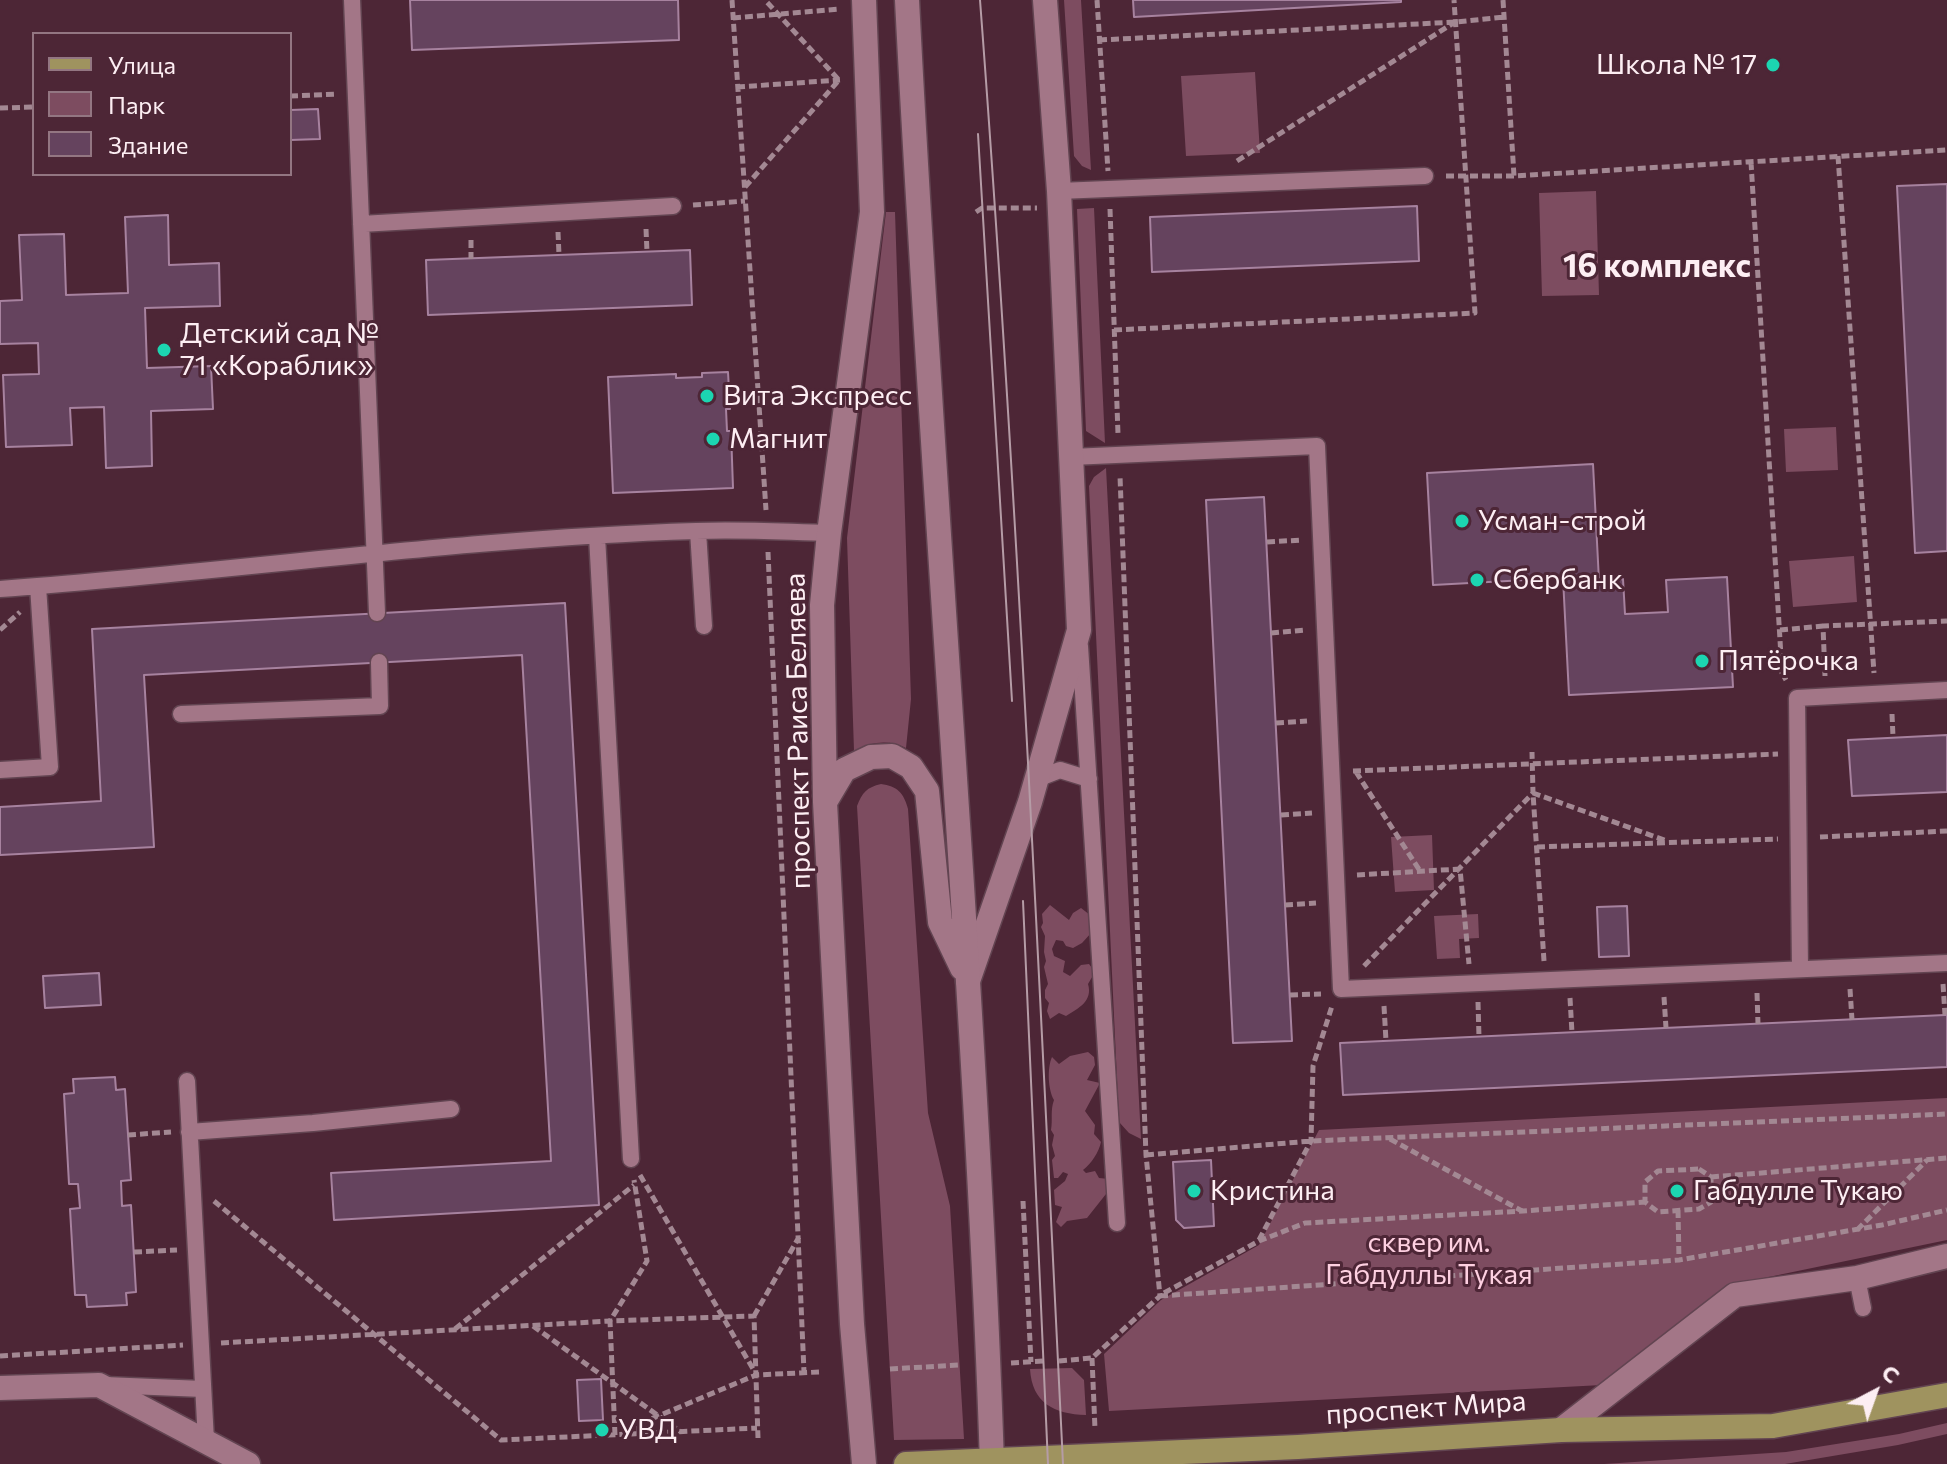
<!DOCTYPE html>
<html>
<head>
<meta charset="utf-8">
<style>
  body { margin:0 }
  #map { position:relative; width:1947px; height:1464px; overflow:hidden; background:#4d2636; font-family:Commissioner,sans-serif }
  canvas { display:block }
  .legend { position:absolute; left:32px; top:32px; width:260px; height:144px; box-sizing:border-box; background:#4d2636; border:2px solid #937682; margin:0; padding:10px 14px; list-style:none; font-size:24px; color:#fdeef3 }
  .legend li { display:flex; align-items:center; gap:16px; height:40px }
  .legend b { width:40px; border:2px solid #937682 }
  .north { position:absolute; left:1835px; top:1352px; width:80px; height:80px; -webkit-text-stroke:6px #4d2636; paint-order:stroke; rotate:41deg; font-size:22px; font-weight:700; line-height:32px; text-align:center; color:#fdeef3 }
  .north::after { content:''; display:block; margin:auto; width:28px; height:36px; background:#fdeef3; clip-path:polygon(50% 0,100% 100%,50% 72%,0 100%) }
</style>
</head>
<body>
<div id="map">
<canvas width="1947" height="1464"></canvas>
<ul class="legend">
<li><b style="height:10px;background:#9f935f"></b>Улица</li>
<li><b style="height:22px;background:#7d4c60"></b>Парк</li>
<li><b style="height:22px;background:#65435e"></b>Здание</li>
</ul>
<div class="north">С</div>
</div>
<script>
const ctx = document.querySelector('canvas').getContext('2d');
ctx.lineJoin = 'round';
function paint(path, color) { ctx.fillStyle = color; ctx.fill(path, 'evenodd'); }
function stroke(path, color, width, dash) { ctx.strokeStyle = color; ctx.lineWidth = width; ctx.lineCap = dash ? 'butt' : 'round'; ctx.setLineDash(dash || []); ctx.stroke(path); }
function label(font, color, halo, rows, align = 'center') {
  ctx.font = font + ' Commissioner,sans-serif'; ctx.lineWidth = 6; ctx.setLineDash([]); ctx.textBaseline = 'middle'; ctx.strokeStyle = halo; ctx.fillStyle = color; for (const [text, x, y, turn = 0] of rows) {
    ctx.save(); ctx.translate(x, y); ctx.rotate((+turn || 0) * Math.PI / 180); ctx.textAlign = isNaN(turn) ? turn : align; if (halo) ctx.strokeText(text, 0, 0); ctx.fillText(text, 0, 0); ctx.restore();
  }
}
const green = new Path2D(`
  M1064 0H1081L1091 170 1082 166 1074 156Z
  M1255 72 1260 153 1186 156 1181 76Z
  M1596 191 1599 295 1542 296 1539 193Z
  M1094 208 1105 443 1086 431 1077 209Z
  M886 212H895L911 699 906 748C889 739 870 742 854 751L847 538Z
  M1836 427 1838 470 1786 472 1784 429Z
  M1106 468 1141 1139 1129 1133 1119 1122 1089 486 1094 477Z
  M1854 556 1857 602 1793 607 1789 561Z
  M881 784C897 786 904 793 908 809L928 1113 950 1206 964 1439 894 1440 857 806C862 793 867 787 881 784Z
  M1432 835 1434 890 1395 892 1391 837Z
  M1050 905 1069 920 1073 913 1081 908 1090 915 1092 932 1082 943 1073 948 1066 946 1063 941 1056 940 1052 949 1054 956 1065 961 1063 972 1070 976 1081 965 1089 964 1095 972 1088 984C1093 1001 1079 1008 1066 1016L1059 1013 1050 1019 1047 1011 1049 1003 1045 998V990L1048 984 1044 967 1046 961 1044 952 1045 936 1041 927 1043 923 1042 914Z
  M1478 914 1479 938 1459 939 1460 958 1437 959 1434 916Z
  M1088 1052 1094 1057 1095 1065 1087 1080 1100 1083 1085 1111 1095 1125 1094 1134 1101 1142C1099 1152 1091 1164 1083 1170L1086 1173 1095 1171 1099 1178 1109 1179 1106 1194 1087 1218 1067 1221 1061 1227 1056 1222 1062 1207 1055 1205 1054 1190 1065 1181 1068 1174 1063 1172 1058 1178H1054L1052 1160 1055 1156 1052 1145 1054 1135 1051 1130C1053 1119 1050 1111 1054 1100 1048 1090 1047 1068 1052 1057L1059 1064 1070 1056Z
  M1947 1098V1240L1735 1284 1602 1385 1109 1411 1104 1354 1161 1300 1259 1245 1319 1130Z
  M1072 1368 1084 1380 1086 1415C1054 1414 1032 1403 1030 1369Z
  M1947 1423V1434L1898 1445 1785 1464H1604L1786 1452 1899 1434Z`);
const building = new Path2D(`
  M410 0H678L679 40 412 50Z
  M1133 0H1401V2L1134 17Z
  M318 109 320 139 290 140V110Z
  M1947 184V551L1915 553 1897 186Z
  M1417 206 1419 261 1152 272 1150 217Z
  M168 215 169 265 219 263 220 306 145 308 147 368 211 366 213 409 151 411 152 466 106 468 104 407 70 408 72 445 6 447 3 375 39 374 38 343 0 344V301L22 300 19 235 64 234 66 295 128 293 125 217Z
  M690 250 692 305 428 315 426 260Z
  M728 372 730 409H726L727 431H731L733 488 613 493 608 377 676 374V378L702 377V373Z
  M1593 464 1599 581 1623 579 1625 614 1668 612 1666 580 1727 577 1733 687 1569 695 1563 578 1433 585 1427 473Z
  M1264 497 1292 1041 1233 1043 1206 500Z
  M565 603 599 1205 334 1220 331 1173 551 1161 522 655 144 675 154 847 0 855V807L101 801 92 629Z
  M1947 735V792L1852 796 1848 740Z
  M1627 906 1629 956 1599 957 1597 907Z
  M99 973 101 1005 45 1008 43 976Z
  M1945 1015H1947V1067L1343 1095 1340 1043Z
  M115 1077 116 1090 125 1089 131 1180 121 1181 122 1206 131 1205 136 1292 126 1293 127 1305 87 1307 86 1295H75L70 1209 80 1208 78 1184H69L64 1094 74 1093 73 1079Z
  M1211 1160 1214 1226 1184 1228 1176 1220 1173 1162Z
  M601 1379 603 1420 579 1421 577 1380Z`);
const path = new Path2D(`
  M732 0 766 510
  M1097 0 1108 171
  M1503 0 1514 176
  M733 18 840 9
  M1099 40 1456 22 1504 17
  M737 87 840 80
  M290 96 337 94
  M0 108 34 107
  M1838 156 1874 673
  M1237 161 1455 22
  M1751 162 1782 673 1786 680
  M1446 176H1514L1947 150
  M745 187 839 80 765 0
  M693 205 745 201
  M1110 209 1118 434
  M976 212 982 208H1037
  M646 229 647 252
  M558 232 559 255
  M471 240V259
  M1114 330 1475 313 1454 0
  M1267 542 1302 540
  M768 552 804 1372
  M0 630 20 612
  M1780 630 1823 626
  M1271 633 1306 630
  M1825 676 1823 626 1947 621
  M1892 714 1893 737
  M1276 723 1307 721
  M1353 771 1778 754
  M1356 772 1420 871
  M1281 815 1312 813
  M1820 837 1947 831
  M1537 847 1778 839
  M1357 875 1460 869 1469 964
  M1285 905 1316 903
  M1544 961 1533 793 1667 841
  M1364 966 1533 793 1532 752
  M1943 984 1945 1015
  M1850 989 1852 1020
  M1757 993 1758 1024
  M1290 995 1321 994
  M1664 997 1666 1028
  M1570 998 1572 1033
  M1478 1002 1479 1037
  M1384 1006 1386 1041
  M128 1135 171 1132
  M1390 1139 1522 1211
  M1146 1155 1311 1141 1947 1114
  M1699 1169 1711 1177V1202L1699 1209 1658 1212 1645 1202V1182L1658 1171Z
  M640 1175 756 1374
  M1711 1177 1947 1158
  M214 1201 501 1440 757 1428
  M1023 1201 1031 1362
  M1678 1210 1679 1260
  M1857 1230 1927 1160
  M1259 1240 1311 1141 1313 1066 1332 1006
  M134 1252 177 1250
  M1164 1293 1259 1241 1305 1223 1523 1211 1645 1202
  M1160 1296 1679 1260 1882 1225 1947 1210
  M754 1316 799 1237
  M533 1326 681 1432
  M455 1329 634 1185
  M221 1343 610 1321 754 1316 758 1438
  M0 1356 183 1345
  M1092 1358 1095 1429
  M1059 1361 1092 1358 1160 1296 1146 1155 1120 476
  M1011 1363 1044 1361
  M890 1369 959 1365
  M639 1434V1424L756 1375 819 1372
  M615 1435 610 1321 647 1261 634 1180`);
const service = new Path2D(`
  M352 0 377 613
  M1059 191 1425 176
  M361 224 673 206
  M1071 457 1317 446 1341 989 1947 963
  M698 531 704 626
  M597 536 631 1159
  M0 589C232 572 463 538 696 531 740 529 785 532 829 533
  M1080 646 1117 1223
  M181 714 380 706 379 662
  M0 770 50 767 38 586
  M1037 779 1060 770 1089 779
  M1800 969 1797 698 1947 690
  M187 1081 206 1441
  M189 1132 313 1123 451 1109
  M1857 1278 1863 1308
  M105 1385 203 1389`);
const minor = new Path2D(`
  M968 981 1030 802 1079 630 1059 191 1045 0
  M0 1388 99 1385 248 1464
  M1561 1430 1735 1295 1857 1278 1947 1256`);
const tertiary = new Path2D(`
  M907 0C921 275 940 549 958 824 972 1037 985 1250 992 1464
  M825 802 844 770 871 757 892 756 911 767 927 791 940 922 962 968
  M864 1464 852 1324 825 802 822 605 829 533 872 212 864 0`);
const primary = new Path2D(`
  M906 1464 1298 1447 1561 1430 1773 1426 1947 1395`);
const tram = new Path2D(`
  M980 0C1017 487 1039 976 1063 1464
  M978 134 1012 701
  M1023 901 1048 1464`);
const markers = [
  [1773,65,8,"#1cd5b1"],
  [164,350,8,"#1cd5b1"],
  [707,396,8,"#1cd5b1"],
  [713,439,8,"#1cd5b1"],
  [1462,521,8,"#1cd5b1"],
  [1477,580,8,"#1cd5b1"],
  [1702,661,8,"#1cd5b1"],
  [1194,1191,8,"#1cd5b1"],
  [1677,1191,8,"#1cd5b1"],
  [602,1430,8,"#1cd5b1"]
];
const poiNames = [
  ["Школа № 17",1757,65,"right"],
  ["Детский сад №",180,334],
  ["71 «Кораблик»",180,366],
  ["Вита Экспресс",723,396],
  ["Магнит",729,439],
  ["Усман-строй",1478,521],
  ["Сбербанк",1493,580],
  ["Пятёрочка",1718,661],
  ["Кристина",1210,1191],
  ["Габдулле Тукаю",1693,1191],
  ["УВД",618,1430]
];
const streetNames = [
  ["проспект Раиса Беляева",798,731,-91],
  ["проспект Мира",1426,1408,-4]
];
const parkNames = [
  ["сквер им.",1429,1243],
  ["Габдуллы Тукая",1429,1275]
];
const quarterNames = [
  ["16 комплекс",1657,266]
];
paint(green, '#7d4c60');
paint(building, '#65435e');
stroke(building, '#a7829f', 2);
stroke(service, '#624451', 19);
stroke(minor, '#624451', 27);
stroke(tertiary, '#624451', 27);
stroke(primary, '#624451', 27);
stroke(path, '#a38893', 5, [8, 4]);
stroke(service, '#a37687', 16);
stroke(minor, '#a37687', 24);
stroke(tertiary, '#a37687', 24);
stroke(primary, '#9f935f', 24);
stroke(tram, '#b59ca6', 2);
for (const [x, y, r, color] of markers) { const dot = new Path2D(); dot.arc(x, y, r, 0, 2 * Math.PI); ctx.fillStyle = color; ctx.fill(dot); stroke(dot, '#4d2636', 3); }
label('28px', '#fdeef3', '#4d2636', poiNames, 'left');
label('28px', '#fdeef3', '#4d2636', streetNames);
label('28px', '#fed0e1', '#4d2636', parkNames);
label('bold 32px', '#fdeef3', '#4d2636', quarterNames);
</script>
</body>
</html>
